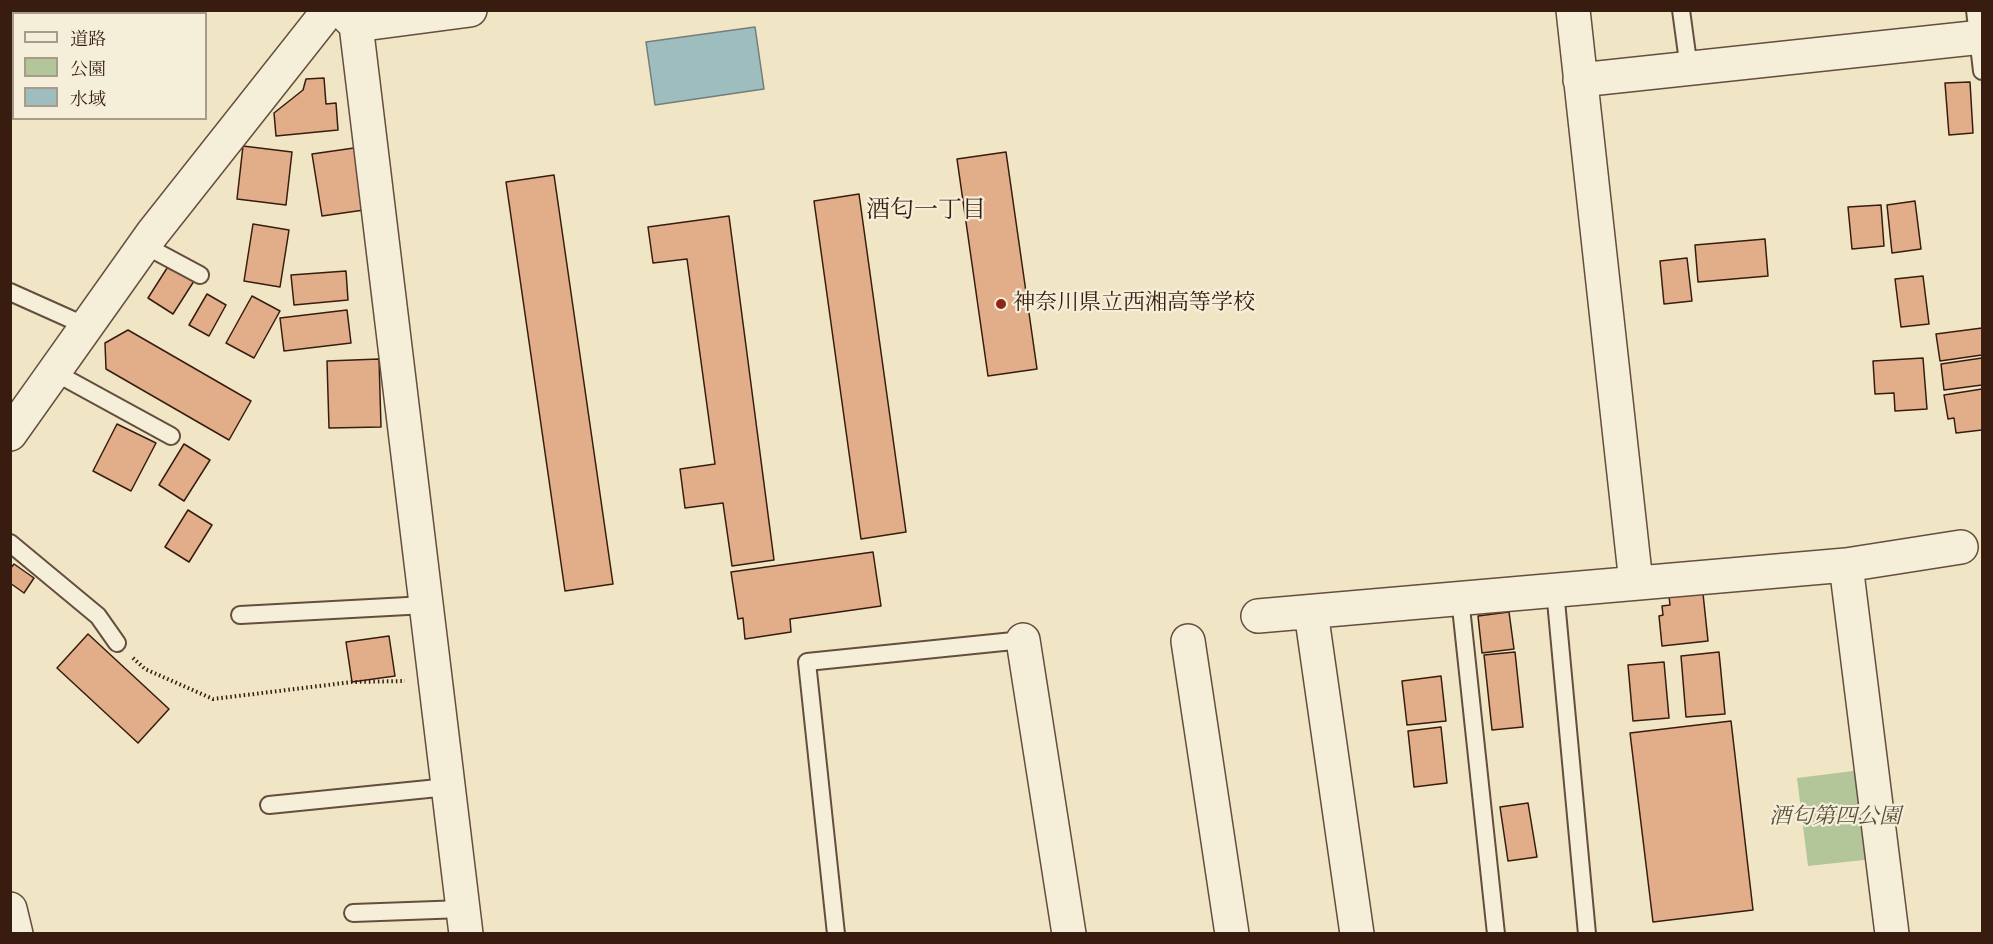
<!DOCTYPE html>
<html>
<head>
<meta charset="utf-8">
<style>
  body { margin:0 }
  #map { position:relative; width:1993px; height:944px; overflow:hidden; background:#f0e6c6; font-family:"Libre Bodoni","Noto Serif JP",serif }
  canvas { display:block }
  .frame { position:absolute; inset:0; border:12px solid #371c0f; pointer-events:none }
  .legend { position:absolute; left:12px; top:12px; width:195px; height:108px; box-sizing:border-box; background:#f5efda; border:2px solid #a99b89; margin:0; padding:8px 10px; list-style:none; font-size:18px; color:#371c0f }
  .legend li { display:flex; align-items:center; gap:12px; height:30px }
  .legend b { width:30px; border:2px solid #a99b89 }
</style>
</head>
<body>
<div id="map">
<canvas width="1993" height="944"></canvas>
<div class="frame"></div>
<ul class="legend">
<li><b style="height:8px;background:#f5efda"></b>道路</li>
<li><b style="height:16px;background:#b3c69a"></b>公園</li>
<li><b style="height:16px;background:#9ebdbe"></b>水域</li>
</ul>
</div>
<script>
const ctx = document.querySelector('canvas').getContext('2d');
ctx.lineJoin = 'round';
function paint(path, color) { ctx.fillStyle = color; ctx.fill(path, 'evenodd'); }
function stroke(path, color, width, dash) { ctx.strokeStyle = color; ctx.lineWidth = width; ctx.lineCap = dash ? 'butt' : 'round'; ctx.setLineDash(dash || []); ctx.stroke(path); }
function label(font, color, halo, rows, align = 'center') {
  ctx.font = font + ' "Libre Bodoni","Noto Serif JP",serif'; ctx.lineWidth = 4.5; ctx.setLineDash([]); ctx.textBaseline = 'middle'; ctx.strokeStyle = halo; ctx.fillStyle = color; for (const [text, x, y, turn = 0] of rows) {
    ctx.save(); ctx.translate(x, y); ctx.rotate((+turn || 0) * Math.PI / 180); ctx.textAlign = isNaN(turn) ? turn : align; if (halo) ctx.strokeText(text, 0, 0); ctx.fillText(text, 0, 0); ctx.restore();
  }
}
const green = new Path2D(`
  M1861 770 1873 859 1808 866 1797 778Z`);
const water = new Path2D(`
  M755 27 764 89 655 105 646 42Z`);
const building = new Path2D(`
  M324 78 326 104 336 103 338 130 276 136 274 113 303 90 306 79Z
  M1970 82 1973 133 1949 135 1945 83Z
  M243 146 292 152 286 205 237 199Z
  M354 148 364 210 322 216 312 154Z
  M1006 152 1037 369 988 376 957 159Z
  M554 175 613 584 565 591 506 182Z
  M859 194 906 532 861 539 814 201Z
  M1915 201 1921 249 1892 253 1887 205Z
  M1881 205 1884 246 1852 249 1848 207Z
  M729 216 774 560 732 566 723 503 685 508 680 469 715 464 687 259 653 263 648 227Z
  M253 224 289 230 280 287 244 281Z
  M1765 239 1768 276 1698 282 1695 245Z
  M1687 258 1692 301 1664 304 1660 261Z
  M169 265 194 281 173 314 148 298Z
  M346 271 348 300 294 305 291 275Z
  M1923 276 1929 324 1901 327 1895 279Z
  M207 294 226 305 209 336 189 325Z
  M252 296 280 311 254 358 226 343Z
  M347 310 351 343 284 351 280 318Z
  M1982 328V355L1940 361 1936 334Z
  M128 330 251 401 229 440 106 369 105 343Z
  M1923 358 1927 409 1895 411 1894 393 1875 394 1873 361Z
  M1982 358V385L1944 390 1941 364Z
  M379 359 381 427 329 428 327 361Z
  M1982 389V430L1956 433 1954 418 1948 419 1944 395Z
  M117 424 156 443 131 491 93 471Z
  M184 444 210 460 184 501 159 485Z
  M188 510 212 525 189 562 165 547Z
  M873 552 881 606 790 619 791 632 745 639 743 618 738 619 731 572Z
  M14 564 34 578 24 593 10 583V569Z
  M1702 584 1708 641 1662 646 1659 616 1663 615 1662 606 1670 605 1668 587Z
  M1509 612 1514 649 1482 653 1478 616Z
  M88 634 169 709 138 743 57 668Z
  M389 636 395 676 352 682 346 642Z
  M1515 652 1523 727 1492 730 1484 655Z
  M1719 652 1725 714 1686 717 1681 656Z
  M1664 662 1669 718 1633 721 1628 665Z
  M1441 676 1446 721 1407 725 1402 681Z
  M1731 721 1753 910 1653 922 1630 733Z
  M1441 727 1447 783 1414 787 1408 731Z
  M1528 803 1537 857 1508 861 1500 807Z`);
const path = new Path2D(`
  M133 658 145 669 213 699 352 682 405 681`);
const service = new Path2D(`
  M1681 10 1689 69
  M1975 10 1982 71
  M144 245 200 275
  M10 292 86 326
  M54 372 171 436
  M10 543 98 616 117 643
  M1555 590 1587 934
  M1460 598 1496 934
  M240 615 426 605
  M269 805 448 787
  M353 913 463 909
  M836 934 807 662 1023 640`);
const minor = new Path2D(`
  M1573 10 1636 583
  M51 14 56 10
  M356 25 470 10
  M10 36 14 34
  M1580 80 1982 37
  M10 434 152 234 329 10
  M1311 612 1357 934
  M1258 616 1846 565
  M1023 640 1069 934
  M1188 641 1232 934
  M10 909 16 934
  M1892 934 1846 565 1961 547`);
const tertiary = new Path2D(`
  M341 10 356 25 466 934`);
const markers = [
  [1001,304,6,"#8f2418"]
];
const poiNames = [
  ["神奈川県立西湘高等学校",1013,304]
];
const parkNames = [
  ["酒匂第四公園",1835,818]
];
const neighbourhoodNames = [
  ["酒匂一丁目",926,211]
];
paint(green, '#b3c69a');
paint(water, '#9ebdbe');
stroke(water, '#757d78', 1.5);
paint(building, '#e2ae8a');
stroke(building, '#371c0f', 1.5);
stroke(service, '#654e3d', 20);
stroke(minor, '#654e3d', 36);
stroke(tertiary, '#654e3d', 36);
stroke(path, '#371c0f', 4, [1.5, 3]);
stroke(service, '#f5efda', 16);
stroke(minor, '#f5efda', 33);
stroke(tertiary, '#f5efda', 33);
for (const [x, y, r, color] of markers) { const dot = new Path2D(); dot.arc(x, y, r, 0, 2 * Math.PI); ctx.fillStyle = color; ctx.fill(dot); stroke(dot, '#f5efda', 2); }
label('22px', '#371c0f', '#f5efda', poiNames, 'left');
label('italic 22px', '#5c4f39', '#f5efda', parkNames);
label('24px', '#371c0f', '#f5efda', neighbourhoodNames);
</script>
</body>
</html>
